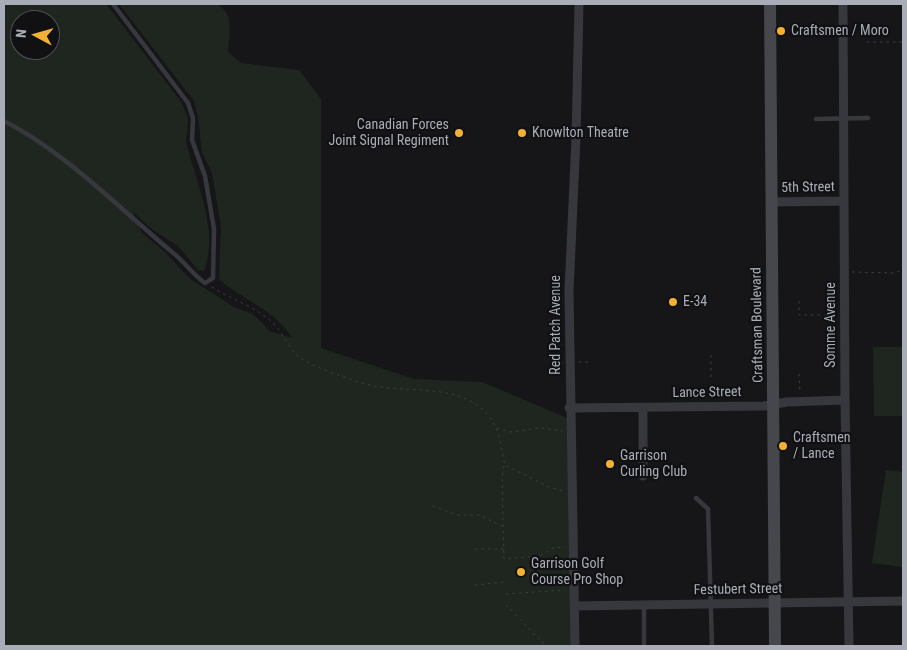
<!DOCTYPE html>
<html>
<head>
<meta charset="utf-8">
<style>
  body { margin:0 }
  #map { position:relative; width:907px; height:650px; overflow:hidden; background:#161618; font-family:"Roboto Condensed",sans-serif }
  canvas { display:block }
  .frame { position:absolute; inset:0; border:5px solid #a8adb8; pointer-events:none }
  .north { position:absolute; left:10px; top:10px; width:50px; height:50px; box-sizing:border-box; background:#111113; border:1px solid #4d4f55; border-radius:50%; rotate:276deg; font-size:14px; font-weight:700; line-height:20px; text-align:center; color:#a8adb8 }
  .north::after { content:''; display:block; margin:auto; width:18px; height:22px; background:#f2b134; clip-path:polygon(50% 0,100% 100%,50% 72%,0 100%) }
</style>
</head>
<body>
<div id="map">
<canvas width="907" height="650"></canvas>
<div class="frame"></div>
<div class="north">N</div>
</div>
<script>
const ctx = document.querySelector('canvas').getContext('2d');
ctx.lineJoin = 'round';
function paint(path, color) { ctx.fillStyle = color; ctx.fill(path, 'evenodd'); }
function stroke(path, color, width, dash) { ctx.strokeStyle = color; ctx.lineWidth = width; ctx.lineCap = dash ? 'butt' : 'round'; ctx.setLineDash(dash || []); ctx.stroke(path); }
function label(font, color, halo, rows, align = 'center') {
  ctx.font = font + ' "Roboto Condensed",sans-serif'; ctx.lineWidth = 4.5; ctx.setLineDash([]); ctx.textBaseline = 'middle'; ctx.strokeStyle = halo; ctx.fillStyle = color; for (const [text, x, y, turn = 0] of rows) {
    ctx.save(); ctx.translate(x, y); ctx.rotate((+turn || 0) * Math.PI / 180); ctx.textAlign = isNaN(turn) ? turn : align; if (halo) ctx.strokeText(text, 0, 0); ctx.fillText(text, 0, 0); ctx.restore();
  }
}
const green = new Path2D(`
  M4 4 107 5 182 103C184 109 188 116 188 122 188 130 185 138 187 145 196 184 220 231 204 271L198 270 178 246 153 230 132 211 142 233 164 251 189 278 234 307 252 314 262 322 269 331 292 338C276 310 242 300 219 279L221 227 212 173 202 153 198 117 194 101 119 4H216C235 12 229 34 228 52L241 63 299 70 321 99V348L414 379 482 382 572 420 571 646H4ZM20 20H50V50H20Z
  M873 347H903V416H874Z
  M886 470 903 472V567L872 563Z`);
const path = new Path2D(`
  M694 4V5
  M867 42H903
  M852 272 894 273 903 270
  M212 287C232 300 257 307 274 324 283 333 289 350 299 357 315 368 348 379 366 384 410 396 472 378 496 428 501 439 502 454 505 465L549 487 563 491
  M799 301V315H826
  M711 355V378
  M579 362H588
  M554 363H563
  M799 374 800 393
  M497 428 511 432 541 428 562 431
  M504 466 502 477 504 559 540 556 553 548 565 547
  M433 506 457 515H480L503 527
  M475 549H504
  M475 585 505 582
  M506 594 565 590
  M506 605 546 646`);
const lane = new Path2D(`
  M816 119 868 118
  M4 121C65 152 119 208 172 252 184 261 192 274 205 283L213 278 214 229 205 176 192 140 193 118 188 103 113 4
  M696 498 708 509 712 646
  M644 605V646`);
const street = new Path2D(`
  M843 4 845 400 849 646
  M772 202 844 201
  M569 408 764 406 787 402 845 400
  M643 408V476
  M574 606 903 601
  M575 646 569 291 576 138 579 4`);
const secondary = new Path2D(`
  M770 4 775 646`);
const markers = [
  [781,31,5,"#f2b134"],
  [459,133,5,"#f2b134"],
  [522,133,5,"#f2b134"],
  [673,302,5,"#f2b134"],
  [783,446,5,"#f2b134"],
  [610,464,5,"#f2b134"],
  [521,572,5,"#f2b134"]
];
const poiNames = [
  ["Craftsmen / Moro",791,31],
  ["Canadian Forces",449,125,"right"],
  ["Joint Signal Regiment",449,141,"right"],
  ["Knowlton Theatre",532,133],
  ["E-34",683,302],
  ["Craftsmen",793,438],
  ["/ Lance",793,454],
  ["Garrison",620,456],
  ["Curling Club",620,472],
  ["Garrison Golf",531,564],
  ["Course Pro Shop",531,580]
];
const streetNames = [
  ["5th Street",808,188,-1],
  ["Red Patch Avenue",556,325,-90],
  ["Craftsman Boulevard",758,325,-91],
  ["Somme Avenue",831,325,-90],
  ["Lance Street",707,393,-1],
  ["Festubert Street",738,590,-1]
];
paint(green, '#1e261f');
stroke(path, '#3d3f44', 1, [2.5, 4]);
stroke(lane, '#37383d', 4.5);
stroke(street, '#37383d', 9);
stroke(secondary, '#45474d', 12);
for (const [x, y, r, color] of markers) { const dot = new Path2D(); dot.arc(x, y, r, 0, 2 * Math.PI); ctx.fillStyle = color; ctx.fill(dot); stroke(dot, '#111113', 2); }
label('14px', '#a8adb8', '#111113', poiNames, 'left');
label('14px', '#a8adb8', '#111113', streetNames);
</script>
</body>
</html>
